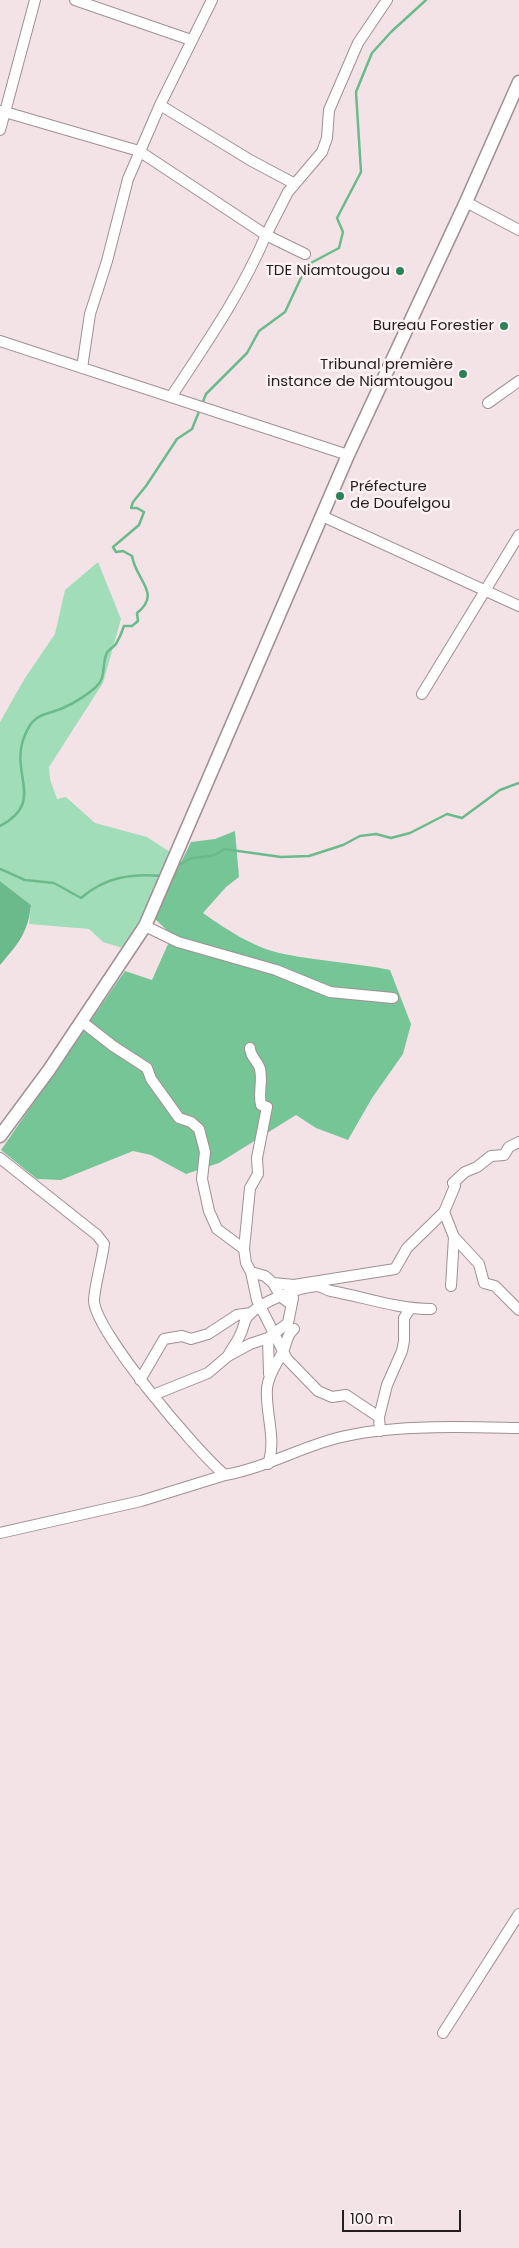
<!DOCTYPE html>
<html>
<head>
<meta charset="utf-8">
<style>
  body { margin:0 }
  #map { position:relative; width:519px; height:2248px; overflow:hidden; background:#f3e3e7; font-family:Poppins,sans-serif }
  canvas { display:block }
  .scale { position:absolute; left:342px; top:2210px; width:119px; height:22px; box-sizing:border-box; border:2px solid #241e20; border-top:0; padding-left:6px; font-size:15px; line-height:18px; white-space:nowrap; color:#241e20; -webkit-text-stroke:4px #fef1f4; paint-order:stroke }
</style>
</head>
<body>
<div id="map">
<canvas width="519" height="2248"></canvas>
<div class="scale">100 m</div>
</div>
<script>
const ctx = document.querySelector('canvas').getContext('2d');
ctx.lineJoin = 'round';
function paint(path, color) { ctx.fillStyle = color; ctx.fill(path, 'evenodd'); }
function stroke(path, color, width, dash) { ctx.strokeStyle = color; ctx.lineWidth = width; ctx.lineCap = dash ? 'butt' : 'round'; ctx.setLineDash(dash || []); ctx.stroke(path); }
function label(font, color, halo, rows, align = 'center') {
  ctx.font = font + ' Poppins,sans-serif'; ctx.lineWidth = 5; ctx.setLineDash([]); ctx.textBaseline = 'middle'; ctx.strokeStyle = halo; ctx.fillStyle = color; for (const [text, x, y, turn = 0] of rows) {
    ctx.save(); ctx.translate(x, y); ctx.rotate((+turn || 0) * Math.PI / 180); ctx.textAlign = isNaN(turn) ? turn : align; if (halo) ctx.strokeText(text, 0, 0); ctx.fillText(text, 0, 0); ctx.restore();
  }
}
const green = new Path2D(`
  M98 562 121 619 103 683 49 767 50 779 57 799 66 797 95 823 147 837 173 854 126 949 103 942 89 929 29 924 31 905 0 881V722L25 678 55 634 65 590Z`);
const forest = new Path2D(`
  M235 831 239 877 226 887 203 913C227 930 254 948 284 954 319 961 355 963 390 970L411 1024 403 1054 372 1098 348 1140 316 1128 296 1115 219 1163 186 1174 151 1155 133 1151 61 1180 37 1179 1 1150 125 971 152 980 172 935 154 918 191 842 215 839Z`);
const water = new Path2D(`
  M0 881 31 905C28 933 18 944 0 965Z`);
const stream = new Path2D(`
  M202 404 206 394 247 353 259 331 285 312 307 265 339 248 343 232 337 218 361 172 356 92 367 65 372 53 391 32 426 0
  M0 826C47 801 8 774 25 735 34 712 45 716 63 708 74 703 87 695 96 687 106 678 102 666 106 655 107 650 113 648 116 644 119 639 122 632 124 626H132L138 621 137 613C162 593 136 581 132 556L123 551 116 552 113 547 139 525 144 512 137 508H131L133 502 146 486 177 439 192 429 200 409
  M0 869 25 880 54 883 81 898C105 877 132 873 163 876
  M171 876 174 877 178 865C183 863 188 859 193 858 205 856 214 858 224 849L281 857 309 856 343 845 360 836 376 834 391 838 410 833 447 814 462 818 500 790 519 783`);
const minor = new Path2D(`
  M75 0 191 40
  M160 105 250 160 295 184
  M0 111 5 112 35 0
  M0 130 5 112 139 151 266 235C241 294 205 345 171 397
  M466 202 519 230
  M305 254 266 235 288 192 322 152 327 138 329 110 358 43 387 0
  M0 341 348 455
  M82 368 90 314 107 261 128 179 160 105 212 0
  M488 403 519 381
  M322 516 519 606
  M422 694 519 535
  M145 926 178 942 276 970 330 992 393 998
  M81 1021 113 1046 147 1068 151 1079 179 1118 191 1122 199 1129 205 1152 202 1179 209 1211 217 1229 244 1249
  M250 1048C250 1057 258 1061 260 1069 263 1081 258 1093 261 1105L267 1107 257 1158 258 1174 250 1188 244 1249 246 1263 251 1272 265 1276 273 1283 281 1297 291 1304
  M0 1158 97 1235 104 1244C102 1261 94 1288 94 1301 96 1333 198 1453 225 1475 264 1468 299 1448 337 1438 390 1424 464 1427 519 1428
  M454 1237 479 1264 484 1283 495 1286 519 1310
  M251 1272 257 1300 287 1359 318 1391 332 1397 346 1395 379 1417 380 1431
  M273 1283 294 1285 395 1269 407 1248 444 1212
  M451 1286 454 1237 444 1212 455 1186 453 1183 465 1172 477 1167 491 1156 504 1155 509 1147 519 1142
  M268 1338 269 1374
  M228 1356C232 1348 238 1341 241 1333 244 1327 244 1320 248 1316 260 1302 299 1287 317 1286 321 1286 326 1290 331 1291 365 1297 397 1309 431 1309
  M140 1380 164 1339 182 1336 191 1339 208 1334 237 1315 251 1313
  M153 1395 208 1373 228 1356 250 1344 268 1338 288 1323 293 1298
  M379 1417 387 1385 402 1351 404 1341V1318L410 1309
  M268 1464C277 1439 265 1413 267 1388 269 1372 278 1363 284 1349 287 1342 287 1334 294 1329
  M0 1533 141 1501 225 1475
  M443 2033 519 1914`);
const major = new Path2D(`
  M0 1136 49 1070 145 926 348 455 466 202 519 82`);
const markers = [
  [400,271,5,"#2c8256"],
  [504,326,5,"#2c8256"],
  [463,374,5,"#2c8256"],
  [340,496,5,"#2c8256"]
];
const poiNames = [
  ["TDE Niamtougou",390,271],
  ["Bureau Forestier",494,326],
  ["Tribunal première",453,365],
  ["instance de Niamtougou",453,382],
  ["Préfecture",350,487,"left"],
  ["de Doufelgou",350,504,"left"]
];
paint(green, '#a2ddb9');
paint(forest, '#76c596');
paint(water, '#6bba8c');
stroke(stream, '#6bba8c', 2.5);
stroke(minor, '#9f9094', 12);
stroke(major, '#9f9094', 15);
stroke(minor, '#fff', 10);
stroke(major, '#fff', 12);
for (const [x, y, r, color] of markers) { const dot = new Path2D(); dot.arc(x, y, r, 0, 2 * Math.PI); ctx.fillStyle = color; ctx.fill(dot); stroke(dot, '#fef1f4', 2); }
label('15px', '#241e20', '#fef1f4', poiNames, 'right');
</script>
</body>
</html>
